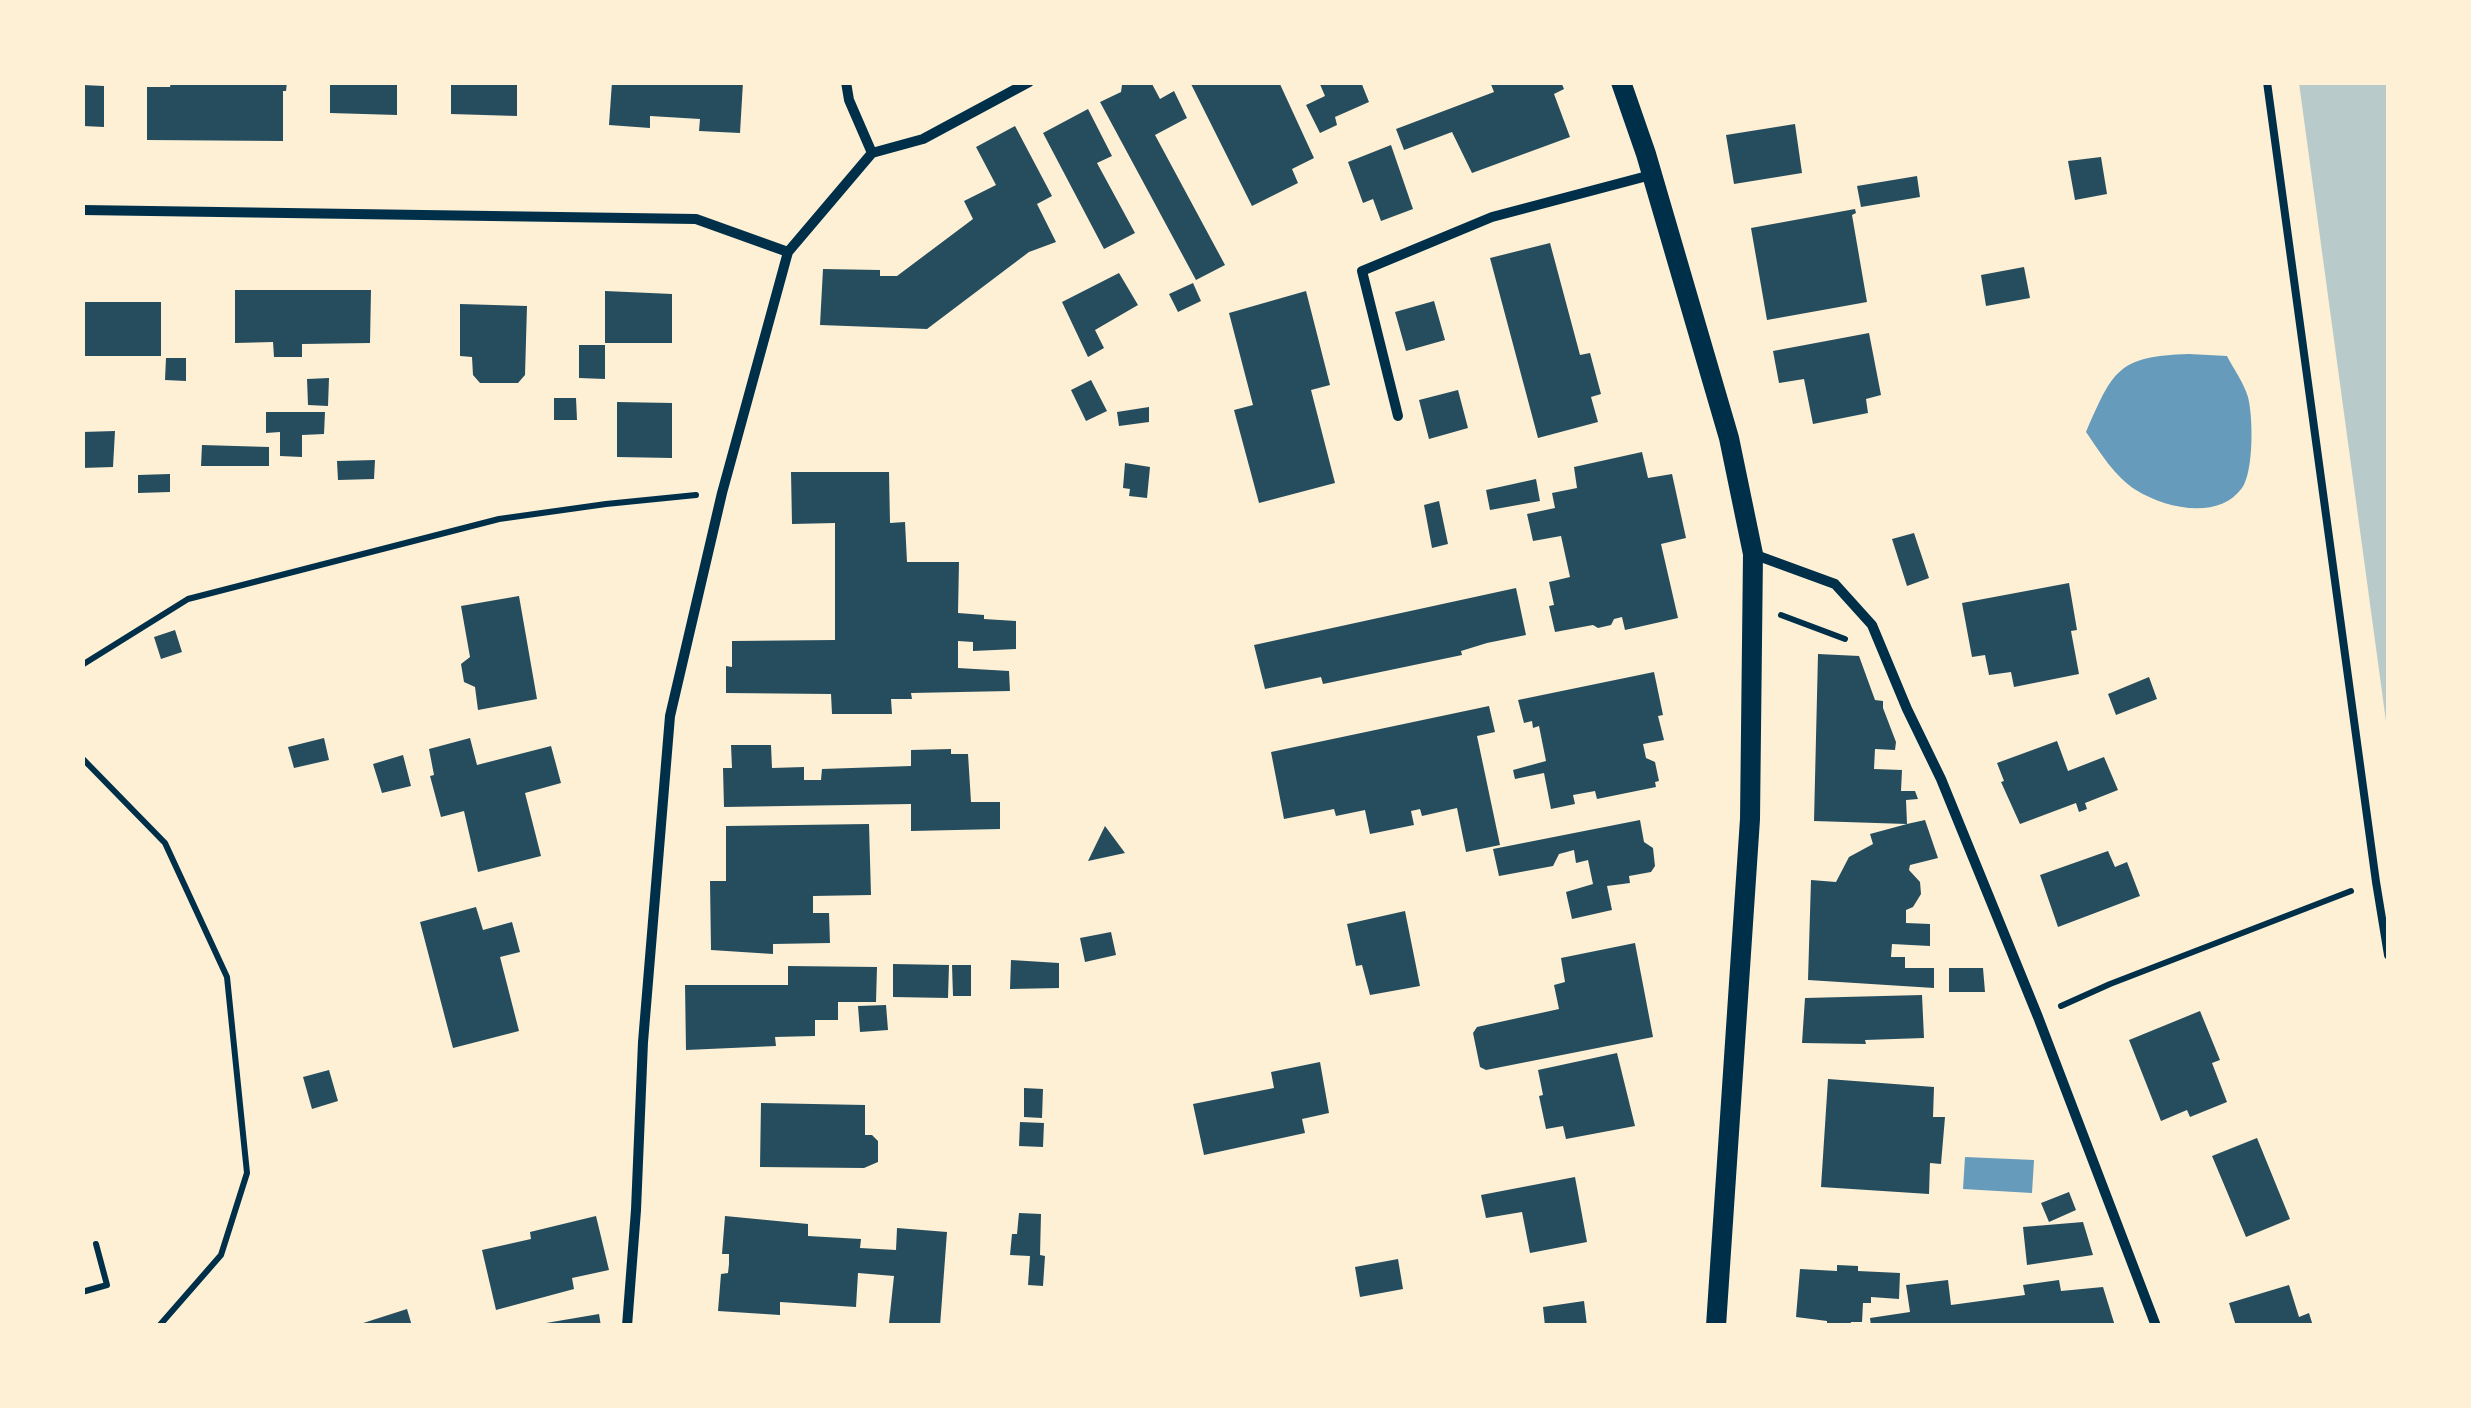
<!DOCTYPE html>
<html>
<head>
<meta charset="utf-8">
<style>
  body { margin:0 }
  #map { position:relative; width:2471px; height:1408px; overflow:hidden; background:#fdf0d5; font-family:Jost,sans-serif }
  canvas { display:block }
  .frame { position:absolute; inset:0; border:85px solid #fdf0d5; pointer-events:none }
</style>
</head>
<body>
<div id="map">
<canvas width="2471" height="1408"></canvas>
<div class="frame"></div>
</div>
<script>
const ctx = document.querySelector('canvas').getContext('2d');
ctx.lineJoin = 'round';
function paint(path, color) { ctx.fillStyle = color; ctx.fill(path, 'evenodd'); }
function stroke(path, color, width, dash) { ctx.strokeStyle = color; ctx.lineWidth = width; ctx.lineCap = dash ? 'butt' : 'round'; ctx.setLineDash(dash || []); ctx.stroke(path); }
const green = new Path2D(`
  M2299 83H2386L2388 104V736Z`);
const water = new Path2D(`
  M2189 354 2227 356C2233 368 2244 383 2248 397 2253 416 2254 471 2242 488 2218 521 2165 508 2136 490 2115 477 2100 452 2086 432 2113 371 2117 356 2189 354Z
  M1965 1157 2034 1160 2032 1193 1963 1189Z`);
const building = new Path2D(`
  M171 82H287L286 91H283V141L147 140V87H170Z
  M330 82H397V115L330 113Z
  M451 82H517V116L451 114Z
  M612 82H743L740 133 699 131 700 119 650 116V128L609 125Z
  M1128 82H1151L1160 99 1174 91 1187 118 1155 135 1225 265 1196 280 1100 102 1121 92 1122 85Z
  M1190 82H1279L1314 158 1292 169 1298 183 1252 206Z
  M1319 82H1361L1369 102 1335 117 1337 125 1320 133 1306 105 1325 96Z
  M1490 82H1561L1564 89 1554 94 1570 137 1472 173 1452 132 1404 150 1396 129 1494 92Z
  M83 85 104 86V127L83 126Z
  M1088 109 1112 156 1097 163 1135 233 1104 249 1043 133Z
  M1795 124 1802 173 1734 184 1726 135Z
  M1015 126 1052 196 1037 204 1056 242 1029 252 927 329 820 325 823 269 880 270V276H897L973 219 964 201 996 185 976 147Z
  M1391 145 1413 209 1381 221 1373 199 1363 203 1348 162Z
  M2101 157 2107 194 2075 200 2068 161Z
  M1917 176 1920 197 1861 207 1857 186Z
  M1855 209 1856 213 1852 215 1867 302 1767 320 1751 228Z
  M1550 243 1580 355 1590 353 1601 394 1591 397 1598 422 1538 438 1490 258Z
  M2024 267 2030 298 1986 306 1981 275Z
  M1119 273 1138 305 1095 330 1104 348 1088 357 1062 302Z
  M1193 283 1201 301 1178 312 1169 294Z
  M235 290H371L370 343 302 344V357H274L273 342 235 343Z
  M605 291 672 294V343H605Z
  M1306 291 1330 385 1311 390 1335 483 1259 503 1234 410 1253 405 1229 313Z
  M1434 301 1445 340 1406 351 1395 312Z
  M82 302H161V356H82Z
  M460 304 527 306 525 375 518 383H480L473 375 472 357 460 356Z
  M1869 333 1881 395 1866 399 1868 413 1813 424 1804 379 1779 383 1773 351Z
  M579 345H605V379L579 378Z
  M166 358H186V381L165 380Z
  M329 378 328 406 308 405 307 379Z
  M1091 380 1107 411 1086 421 1071 390Z
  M1458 390 1468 428 1429 439 1419 400Z
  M554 398H576L577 420H554Z
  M617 402 672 403V458L617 457Z
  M1149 407V422L1119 426 1117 412Z
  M266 412H325L324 434 302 435V457L280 456V432L266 433Z
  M115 431 113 467 82 468V432Z
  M202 445 269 447V466H201Z
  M1642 452 1648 478 1672 474 1686 538 1661 544 1678 618 1625 630 1622 617 1614 619 1611 625 1598 628 1593 625 1555 632 1549 606 1554 605 1549 582 1570 577 1561 536 1533 541 1527 514 1555 508 1552 493 1577 488 1574 467Z
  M375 460 374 479 338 480 337 461Z
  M1125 463 1150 467 1147 498 1129 496 1130 489 1123 488Z
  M791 472H889L890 523 905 522 907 562H959L958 613 984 615V619L1016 621V649L973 651V642L958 641V668L1009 671 1010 691 911 693 912 699H891L892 714H832L831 694 726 693V666L732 667V641L835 640V523L792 524Z
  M170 474V492L138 493V475Z
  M1536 479 1540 501 1490 510 1486 490Z
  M1439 501 1448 544 1432 548 1424 505Z
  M1914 533 1929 578 1907 586 1892 539Z
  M2069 583 2077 630 2071 631 2079 674 2014 687 2011 672 1989 675 1985 655 1972 657 1962 603Z
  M1516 588 1526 635 1487 643 1461 651 1462 655 1323 684 1321 677 1265 689 1254 645Z
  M519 596 537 699 478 710 475 687 464 682 461 664 470 657 461 606Z
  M175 630 182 652 161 659 154 637Z
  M1818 654 1859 656 1875 700 1883 701V708L1896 742 1895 750 1875 749 1874 769 1902 770 1901 791H1915L1918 799 1906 800 1907 824 1925 820 1938 858 1910 865 1909 870 1920 882 1921 894 1913 907 1906 910V923L1930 924V946L1892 944 1891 957H1905V968H1934V988L1808 980 1811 880 1836 882 1849 857 1873 844 1870 834 1907 824 1814 821Z
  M1654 672 1663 715 1658 716 1664 740 1643 744 1646 758 1655 762 1659 781 1655 782 1656 787 1597 799 1595 791 1573 795 1575 804 1551 809 1544 773 1515 779 1513 770 1546 761 1539 726 1533 728 1532 721 1524 723 1518 700Z
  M2149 677 2157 699 2116 715 2108 694Z
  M1489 706 1495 732 1477 736 1500 845 1466 852 1457 808 1422 816 1420 809 1411 811 1414 825 1370 834 1365 810 1336 816 1334 809 1284 819 1271 752Z
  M324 738 329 760 294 768 288 747Z
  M470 738 477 765 551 746 561 783 525 793 541 856 478 872 464 811 441 817 430 776 434 775 429 749Z
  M2057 741 2068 771 2104 757 2118 790 2085 803 2087 809 2079 812 2076 803 2020 824 2001 782 2004 781 1997 763Z
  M731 745H771L772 768 804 767V780H821L822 769 911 766V750L951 749V754H968L971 802H1000V829L911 831V804L724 807 723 768H732Z
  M403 755 411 786 382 793 373 764Z
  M1640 820 1644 842 1653 848 1655 866 1651 872 1629 876 1630 883 1607 886 1612 910 1572 919 1566 892 1593 884 1588 860 1576 863 1574 850 1559 854 1553 866 1499 876 1493 849Z
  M869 824 871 895 813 896V913H829L830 943 773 944V954L711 950 710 881H726V826Z
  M1105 826 1125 853 1088 861Z
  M2108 851 2115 867 2127 862 2140 896 2058 927 2040 875Z
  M476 907 483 930 512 922 520 952 500 957 519 1031 453 1048 420 922Z
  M1405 911 1420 986 1370 995 1362 965 1356 966 1347 924Z
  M1111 932 1116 955 1085 962 1080 938Z
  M1635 943 1653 1037 1486 1070 1480 1067 1473 1033 1477 1027 1559 1009 1554 985 1565 982 1561 958Z
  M1011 960 1059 963V988L1010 989Z
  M893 964 949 965 948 998 893 997Z
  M952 965H971V996H953Z
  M788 966 877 967 876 1002H838V1020H815V1036L775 1037 776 1046 686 1050 685 985H788Z
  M1949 968H1983L1985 992H1949Z
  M1922 995 1924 1038 1865 1040 1866 1044 1802 1043 1805 998Z
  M886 1005 888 1030 860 1032 858 1006Z
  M2200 1011 2220 1060 2212 1063 2227 1102 2190 1117 2187 1110 2161 1121 2129 1040Z
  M1617 1053 1635 1126 1566 1139 1563 1126 1546 1129 1539 1096 1543 1095 1538 1070Z
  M1320 1062 1329 1113 1302 1119 1305 1133 1204 1155 1193 1104 1274 1088 1271 1072Z
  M329 1070 338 1101 312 1109 303 1077Z
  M1828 1079 1934 1087 1933 1117H1945L1941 1164 1930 1163 1929 1194 1821 1187Z
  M1024 1088 1043 1089 1042 1118 1024 1117Z
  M761 1103 865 1105V1135H872L878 1141V1162L864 1168 760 1167Z
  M1020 1122 1044 1123 1043 1147 1019 1146Z
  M2257 1138 2290 1219 2246 1237 2212 1156Z
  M1575 1177 1587 1242 1530 1253 1522 1212 1486 1218 1481 1195Z
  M2069 1192 2076 1210 2049 1222 2041 1203Z
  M1019 1213 1041 1214 1040 1255 1045 1256 1043 1286 1028 1285 1030 1256 1010 1255 1012 1234H1017Z
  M596 1216 609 1270 572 1278 574 1289 496 1310 482 1250 531 1239 530 1232Z
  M725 1216 808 1224V1236L861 1239 860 1248 896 1250 897 1228 947 1232 940 1326 889 1323 894 1276 858 1273 856 1307 780 1302V1315L718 1311 721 1274 728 1273 729 1264V1254H722Z
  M2083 1222 2093 1255 2027 1265 2023 1227Z
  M1398 1259 1403 1289 1360 1297 1355 1267Z
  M1837 1265 1858 1266V1271L1900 1273 1899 1299 1871 1297V1303H1863L1862 1322H1851L1850 1326 1827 1325V1321L1796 1317 1800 1269 1837 1271Z
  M1948 1280 1951 1305 2025 1295 2023 1285 2059 1280 2061 1291 2103 1287 2115 1326H1871L1870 1318 1910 1312 1906 1285Z
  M2289 1285 2299 1317 2309 1313 2313 1326H2236L2229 1303Z
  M1584 1301 1587 1326H1545L1543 1307Z
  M407 1309 412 1326H357V1325Z
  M599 1314 601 1326H546V1323Z`);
const path = new Path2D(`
  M1781 615 1845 639
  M82 665 188 599 499 519 606 504 696 495
  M82 758 165 843 227 977 247 1173 221 1255 159 1326
  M2061 1006 2110 984 2351 891
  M82 1292 107 1285 96 1244`);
const service = new Path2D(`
  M2267 82 2376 882 2388 955`);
const minor = new Path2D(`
  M846 82 849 100 872 153
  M872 153 923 139 1029 82
  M82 210 696 219 788 252
  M1398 416 1362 271 1492 217 1651 175
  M1753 554 1835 584 1872 625 1907 709 1941 779 2038 1017 2156 1326
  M627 1326 636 1210 643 1042 670 716 722 493 788 252 872 153`);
const secondary = new Path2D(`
  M1621 82 1646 154 1729 438 1753 554 1750 819 1716 1326`);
paint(green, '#b9caca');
paint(water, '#669bbc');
paint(building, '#264d5e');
stroke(path, '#003049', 6);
stroke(service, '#003049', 8);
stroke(minor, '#003049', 10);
stroke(secondary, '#003049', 20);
</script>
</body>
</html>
